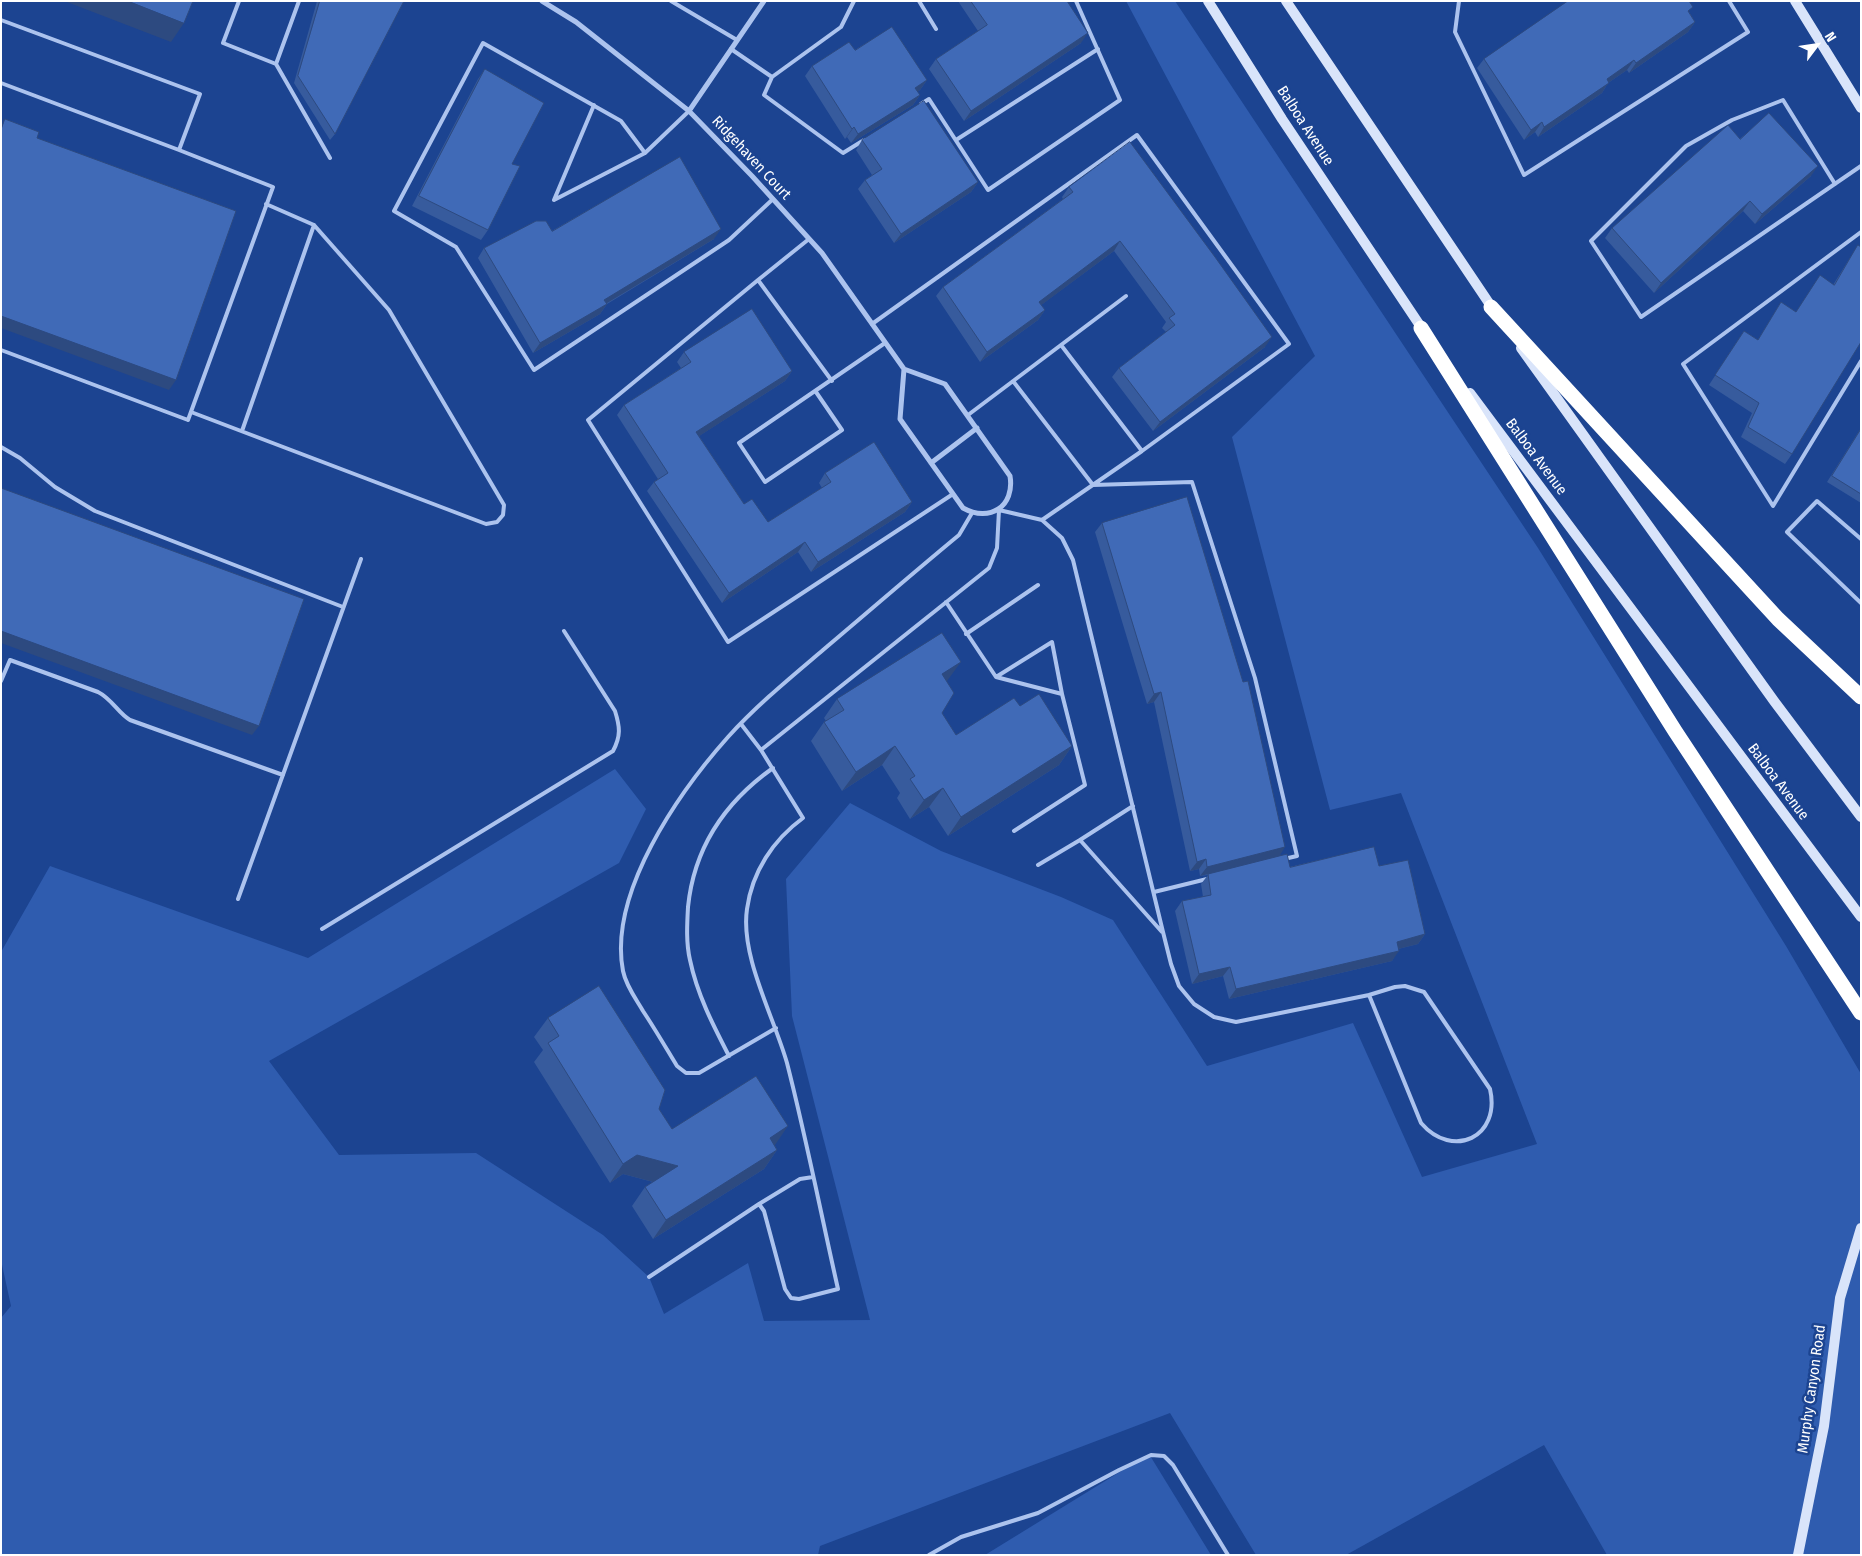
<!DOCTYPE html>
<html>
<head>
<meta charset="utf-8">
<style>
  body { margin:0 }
  #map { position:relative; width:1862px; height:1556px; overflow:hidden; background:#1c4491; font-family:"Fira Sans Condensed",sans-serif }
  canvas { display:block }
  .frame { position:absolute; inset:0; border:2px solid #fff; pointer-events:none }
  .north { position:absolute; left:1792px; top:20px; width:50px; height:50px; -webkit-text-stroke:4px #1c4491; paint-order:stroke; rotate:59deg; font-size:14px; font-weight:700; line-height:20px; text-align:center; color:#fff }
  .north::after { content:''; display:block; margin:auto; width:18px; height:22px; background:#fff; clip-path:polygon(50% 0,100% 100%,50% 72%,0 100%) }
</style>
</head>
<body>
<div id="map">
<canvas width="1862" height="1556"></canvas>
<div class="frame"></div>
<div class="north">N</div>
</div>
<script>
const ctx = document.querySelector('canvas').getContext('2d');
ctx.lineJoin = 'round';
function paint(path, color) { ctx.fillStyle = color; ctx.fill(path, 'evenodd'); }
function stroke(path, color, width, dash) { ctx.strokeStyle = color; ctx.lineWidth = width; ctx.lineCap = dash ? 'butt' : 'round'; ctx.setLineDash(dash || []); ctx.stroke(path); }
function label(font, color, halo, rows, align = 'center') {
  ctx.font = font + ' "Fira Sans Condensed",sans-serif'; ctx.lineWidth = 5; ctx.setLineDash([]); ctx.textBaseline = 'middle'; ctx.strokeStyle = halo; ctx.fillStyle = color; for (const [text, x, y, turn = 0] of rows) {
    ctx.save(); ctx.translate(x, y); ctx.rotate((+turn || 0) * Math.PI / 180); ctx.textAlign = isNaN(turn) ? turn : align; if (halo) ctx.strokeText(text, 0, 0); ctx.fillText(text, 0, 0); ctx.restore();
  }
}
const green = new Path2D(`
  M1126 1H1175L1538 548 1786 946 1861 1074V1555H1607L1544 1445 1346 1555H1256L1170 1413 820 1546 818 1555H1V1318L11 1306 1 1260V952L50 866 308 958 615 769 646 809 619 863 269 1061 339 1155 476 1153 603 1235 649 1277 664 1314 748 1263 764 1321 870 1320 792 1016 786 879 850 803 941 851 1061 897 1113 920 1207 1066 1353 1023 1422 1177 1537 1144 1401 793 1330 810 1232 437 1315 356Z
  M1149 1454 1211 1555H985Z`);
const lane = new Path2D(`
  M239 1 223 43 276 64 299 1
  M671 1 737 40
  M919 1 936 29
  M1459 1 1455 32 1524 175 1748 32 1729 1
  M1 20 200 94 179 150 273 187 188 420 1 350
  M731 49 772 77 764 95 843 153 864 140
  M276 64 330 158
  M772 77 841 27 854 1
  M1 83 179 150
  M921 104 929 99 988 190 1120 100 1076 1
  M594 105 554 200 645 153
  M689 111 645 153 621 121 483 43 394 211 456 247 534 370 729 240 773 199
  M956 140 1098 49
  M1835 184 1783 100 1732 120 1686 146 1591 241 1641 317 1861 166
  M1861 232 1683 364 1773 506 1861 361
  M809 239 758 280 832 381
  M758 280 588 420 728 642 953 494
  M1061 345 1142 451
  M1013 381 1093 485 1192 482 1255 678 1297 856 1284 859
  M816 392 842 430 765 482 739 443 885 343
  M191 412 486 524 497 522 503 515 504 505 389 310 314 225 266 204
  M968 415 1126 296
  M242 431 314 225
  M1 447 20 458 55 487 95 511 343 607
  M1042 520 1062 538 1073 560 1163 932 1171 964 1179 986 1194 1004 1214 1017 1236 1022 1369 995 1421 1123C1453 1160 1501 1137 1490 1089L1424 992 1405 986 1395 987 1369 995
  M1861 539 1817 501 1787 532 1861 603
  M946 602 996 677 1062 694 1085 785 1014 831
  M966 634 1038 585
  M996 677 1052 642 1062 694
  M1 681 10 660 98 692C112 699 118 713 130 720L283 775
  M741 724 761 750 803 818C773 840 752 872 747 909 740 956 774 1017 787 1063 806 1137 821 1214 838 1289L799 1299 791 1298 785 1289 764 1211 759 1204
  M761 750 989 568 997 548 999 510 1042 520 1142 451 1289 344 1137 135 872 324
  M1133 806 1080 840 1162 932
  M1038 865 1080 840
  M1154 892 1207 879
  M238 899 361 559
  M322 929 613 751C621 736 620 727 615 711L564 631
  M776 1028 699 1073H686L677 1066C666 1048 655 1029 643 1011 636 999 626 986 623 971 608 893 679 792 728 737 757 705 790 678 823 650 868 612 913 573 959 535L972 513
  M729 1056C713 1025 697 994 690 960 686 943 687 925 688 907 694 848 725 802 773 768
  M649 1277 759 1204 800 1179 813 1177
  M929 1555 961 1537 1038 1513 1119 1470 1151 1455 1164 1456 1173 1465 1228 1555`);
const street = new Path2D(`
  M542 1 576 22 689 111 752 176 822 253 904 369 945 384 1010 476C1015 506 990 523 963 508L900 419 904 369
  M689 111 764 1
  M931 463 977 428`);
const secondary = new Path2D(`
  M1208 1 1282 119 1425 333
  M1286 1 1495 312
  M1795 1 1861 108
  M1521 348 1774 701 1861 817
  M1470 393 1861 917
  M1798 1555 1824 1426 1840 1298 1861 1228`);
const highway = new Path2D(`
  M1491 307 1778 619 1861 697
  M1421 328 1675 731 1861 1013`);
const wall = new Path2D(`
  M317 1H404L335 134 330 140 294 83Z
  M958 1H1067L1081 43 964 121 929 69 936 59 978 31Z
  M1689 12 1695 22 1688 32 1629 73 1627 70 1608 83 1602 93 1538 137 1535 132 1524 140 1477 68 1484 59Z
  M855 50 927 80 920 90 917 92 920 95 913 105 851 143 847 137 845 139 805 76 812 66Z
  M485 69 512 164 488 230 481 240 412 206 478 79Z
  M1740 139 1811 176 1755 224 1743 211 1654 293 1605 238 1612 228Z
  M862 140 978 182 971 192 894 243 858 189 865 180 872 175 856 150Z
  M1069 187 1265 347 1153 431 1112 377 1119 368 1166 332 1162 328 1166 322 1114 251 1041 305 1045 310 1038 320 980 362 936 296 943 287 1063 199 1062 197Z
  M552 231 714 239 607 304 600 314 533 353 478 258 484 248Z
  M1858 245 1792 454 1785 464 1741 437 1752 413 1709 385 1744 331 1758 340 1781 302 1796 312 1833 285Z
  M684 352 792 371 785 381 699 436 744 504 768 522 822 488 819 483 825 473 912 502 905 512 811 572 798 552 722 603 647 491 654 482 658 479 617 415 624 405 681 368 677 362Z
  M1861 428V503L1827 482Z
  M1102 523 1279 856 1290 867 1379 866 1425 934 1418 944 1398 949 1392 961 1229 999 1223 976 1192 984 1175 911 1182 901 1203 897 1201 884 1208 875 1200 876 1199 869 1190 871 1154 702 1147 704 1095 532Z
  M947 682 942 713 956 735 1020 706 1072 746 1059 765 948 836 929 807 910 819 897 798 900 793 882 765 842 791 811 741 824 722 826 721 824 718 837 699Z
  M548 1018 659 1109 672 1129 775 1146 777 1150 764 1169 653 1239 632 1206 645 1187 653 1182 623 1174 610 1183 534 1062 543 1050 534 1037Z`);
const shadedWall = new Path2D(`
  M128 1 184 23 171 42 67 2Z
  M1695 22 1688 32 1629 73 1636 63Z
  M1088 33 1081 43 964 121 971 111Z
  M1634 60 1627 70 1608 83 1602 93 1538 137 1544 127 1607 79Z
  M927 80 920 90 908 98 915 88Z
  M920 95 913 105 851 143 858 134Z
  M1542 122 1535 132 1524 140 1531 130Z
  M854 127 847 137 845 139 852 129Z
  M1818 166 1811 176 1755 224 1762 214Z
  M978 182 971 192 894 243 901 234Z
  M1750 201 1743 211 1654 293 1661 283Z
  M721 229 714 239 597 309 604 300Z
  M1120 241 1114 251 1032 312 1039 302Z
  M607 304 600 314 533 353 540 343Z
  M1045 310 1038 320 980 362 987 352Z
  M1 316 176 380 169 390 1 328Z
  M1272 337 1265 347 1153 431 1160 422Z
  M792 371 785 381 690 442 696 432Z
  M912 502 905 512 811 572 818 562Z
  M805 542 798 552 722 603 729 593Z
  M1 631 259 726 252 735 1 643Z
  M961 662 947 681 929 693 942 674Z
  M1161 692 1154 702 1147 704 1154 694Z
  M895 746 882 765 842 791 856 772Z
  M1072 746 1059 765 948 836 961 817Z
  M943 788 929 807 910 819 924 800Z
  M1285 847 1279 857 1200 876 1207 867Z
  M1206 859 1199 869 1190 871 1197 862Z
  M1425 934 1418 944 1390 951 1397 942Z
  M1399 951 1392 961 1229 999 1236 989Z
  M1230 967 1223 976 1192 984 1199 974Z
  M788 1126 775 1145 757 1157 770 1138Z
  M777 1150 764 1169 653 1239 666 1220Z
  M637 1155 678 1166 665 1185 623 1174 610 1183 623 1164Z`);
const building = new Path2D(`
  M128 1H193L184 23Z
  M320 1H404L335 134 298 76Z
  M971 1H1067L1088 33 971 111 936 59 987 25Z
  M1568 1H1689L1693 7 1688 11 1695 22 1636 63 1634 60 1607 79 1609 83 1544 127 1542 122 1531 130 1484 59Z
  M892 27 927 80 915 88 920 95 858 134 854 127 852 129 812 66 849 42 855 50Z
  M485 69 544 103 512 164 520 166 488 230 419 196Z
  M924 101 978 182 901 234 865 180 882 169 862 140Z
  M1769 113 1818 166 1762 214 1750 201 1661 283 1612 228 1728 125 1740 139Z
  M5 119 39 132 37 138 236 211 176 380 1 316V130Z
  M1130 142 1215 257 1272 337 1160 422 1119 368 1175 325 1169 318 1175 314 1120 241 1039 302 1045 310 987 352 943 287 1073 192 1069 187Z
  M680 157 721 229 604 300 607 304 540 343 484 248 536 221H546L552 231Z
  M1858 245 1861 247V342L1792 454 1748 427 1759 403 1715 375 1744 331 1758 340 1781 302 1796 312 1820 275 1834 285Z
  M752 309 792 371 696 432 744 504 752 499 768 522 831 482 825 473 874 442 912 502 818 562 805 542 729 593 654 482 668 473 624 405 691 362 684 352Z
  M1861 429V494L1832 476Z
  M1 488 304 599 259 726 1 631Z
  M1187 497 1243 682 1248 681 1285 847 1207 867 1206 859 1197 862 1161 692 1154 694 1102 523Z
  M942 633 961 662 942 674 954 693 942 713 956 735 1014 698 1020 706 1039 694 1072 746 961 817 943 788 924 800 910 779 915 776 895 746 856 772 824 722 844 710 837 699Z
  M1374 847 1379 866 1408 860 1425 934 1397 942 1399 951 1236 989 1230 967 1199 974 1182 901 1211 895 1208 874 1287 854 1290 867Z
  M599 986 665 1090 659 1109 672 1129 756 1076 788 1126 770 1138 777 1150 666 1220 645 1187 678 1166 637 1155 623 1164 548 1043 559 1036 548 1018Z`);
const streetNames = [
  ["Balboa Avenue",1305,126,57],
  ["Ridgehaven Court",751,158,47],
  ["Balboa Avenue",1536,457,53],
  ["Balboa Avenue",1778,782,53],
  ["Murphy Canyon Road",1812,1389,-82]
];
paint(green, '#2f5caf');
stroke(lane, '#acc3ee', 4);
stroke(street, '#acc3ee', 5);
stroke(secondary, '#d9e4fa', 10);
stroke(highway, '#fff', 15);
paint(wall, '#375b9d');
paint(shadedWall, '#2d4a80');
paint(building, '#406ab7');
stroke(building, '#2d4a80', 1);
label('15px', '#fff', '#1c4491', streetNames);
</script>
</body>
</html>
